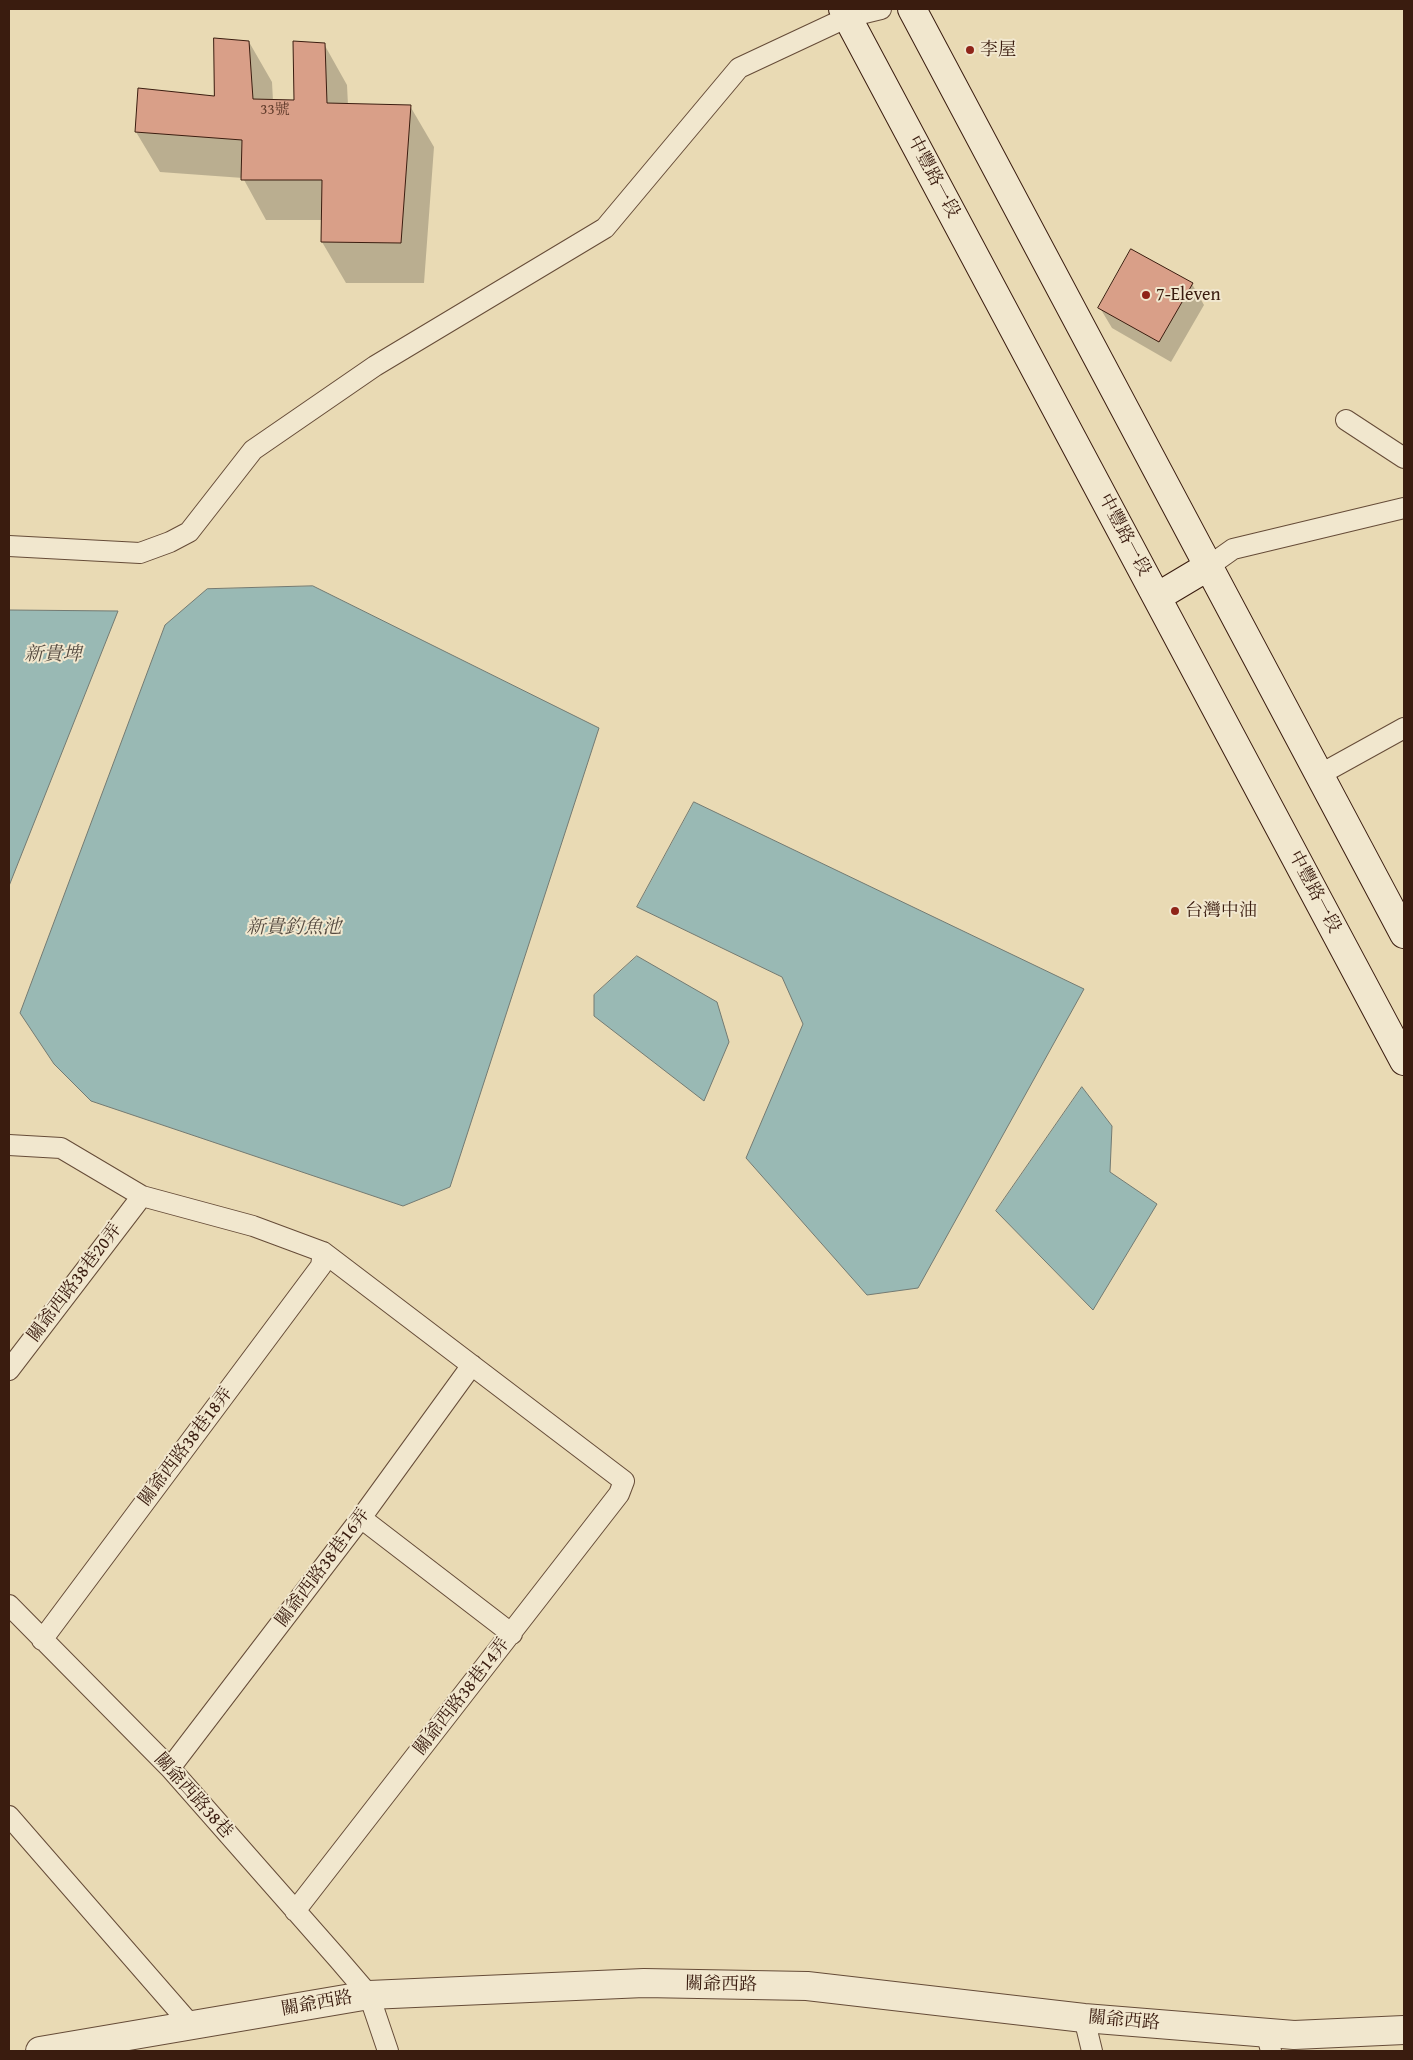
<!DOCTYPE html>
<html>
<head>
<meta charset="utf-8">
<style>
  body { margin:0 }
  #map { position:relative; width:1413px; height:2060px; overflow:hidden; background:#e9dab4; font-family:"Gentium Book Plus",serif }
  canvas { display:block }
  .frame { position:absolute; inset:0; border:10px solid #3a1c0f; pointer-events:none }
</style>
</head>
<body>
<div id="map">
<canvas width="1413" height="2060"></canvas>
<div class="frame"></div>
</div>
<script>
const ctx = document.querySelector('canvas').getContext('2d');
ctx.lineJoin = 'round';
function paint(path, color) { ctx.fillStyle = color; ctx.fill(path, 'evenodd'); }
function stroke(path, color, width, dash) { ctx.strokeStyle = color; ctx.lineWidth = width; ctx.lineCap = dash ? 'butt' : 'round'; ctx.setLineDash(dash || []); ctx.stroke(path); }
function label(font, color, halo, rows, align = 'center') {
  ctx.font = font + ' "Gentium Book Plus","Noto Serif TC",serif'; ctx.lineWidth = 4; ctx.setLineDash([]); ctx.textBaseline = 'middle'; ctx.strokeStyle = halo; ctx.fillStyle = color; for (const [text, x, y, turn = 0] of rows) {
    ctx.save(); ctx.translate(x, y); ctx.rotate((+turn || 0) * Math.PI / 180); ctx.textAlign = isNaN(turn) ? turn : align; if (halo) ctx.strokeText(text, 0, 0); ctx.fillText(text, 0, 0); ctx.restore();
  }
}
const water = new Path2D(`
  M313 586 599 728 450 1187 403 1206 91 1101 54 1064 20 1013 165 625 207 589Z
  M9 610 118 611 9 886Z
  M694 802 1084 989 918 1288 867 1295 746 1158 803 1024 782 977 637 907Z
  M637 956 717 1002 729 1042 704 1101 594 1016V995Z
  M1082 1087 1112 1126 1110 1172 1157 1204 1093 1310 996 1211Z`);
const shadow = new Path2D(`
  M249 42 272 82 273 101H296L324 44 347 85 348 105 410 106 434 147 424 283H346L322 242 323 220H266L243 178 160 172 136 132 215 97Z
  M1192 284 1204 305 1171 362 1112 328 1100 308Z`);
const building = new Path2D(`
  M214 38 249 41 253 99 294 100 293 41 325 43 327 103 411 105 401 243 321 242 322 180H241L242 140 135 132 138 88 214 96Z
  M1131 249 1193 283 1159 342 1098 308Z`);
const service = new Path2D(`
  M1346 420 1404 458
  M9 546 140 553 170 542 189 532 253 450 375 366 605 228 739 68 848 17 881 9
  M1209 566 1233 549 1404 508
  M1319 775 1404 728
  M9 1145 61 1148 142 1196 253 1226 323 1252 624 1481 619 1494 295 1911
  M9 1370 142 1196
  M361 1518 512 1634
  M9 1605 170 1768 339 1960 369 1995 388 2051
  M42 1640 321 1266 323 1252
  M170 1768 361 1518 472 1365
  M9 1816 191 2025
  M1084 2018 1092 2051
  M1266 2032 1271 2051`);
const minor = new Path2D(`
  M40 2051 369 1995 644 1983 807 1986 1084 2018 1294 2035 1404 2030`);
const secondary = new Path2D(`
  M843 9 1404 1061
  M912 9 1404 934
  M1157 597 1209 566`);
const markers = [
  [970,50,5,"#8f2418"],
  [1146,295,5,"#8f2418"],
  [1175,911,5,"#8f2418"]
];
const numberNames = [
  ["33號",275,110]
];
const poiNames = [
  ["李屋",980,50],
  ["7-Eleven",1156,295],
  ["台灣中油",1185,911]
];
const streetNames = [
  ["中豐路一段",933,177,62],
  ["中豐路一段",1124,535,62],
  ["中豐路一段",1314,892,62],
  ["關爺西路38巷20弄",75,1283,-53],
  ["關爺西路38巷18弄",186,1447,-53],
  ["關爺西路38巷16弄",323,1568,-53],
  ["關爺西路38巷14弄",462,1697,-52],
  ["關爺西路38巷",193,1796,48],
  ["關爺西路",721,1985,1],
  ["關爺西路",317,2004,-10],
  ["關爺西路",1124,2021,5]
];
const waterNames = [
  ["新貴埤",53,655],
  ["新貴釣魚池",294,928]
];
paint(water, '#99b9b4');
stroke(water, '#737a72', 1);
paint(shadow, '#0003');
paint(building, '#d99f88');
stroke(building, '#3a1c0f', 1);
stroke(service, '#664c38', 22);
stroke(minor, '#664c38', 30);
stroke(secondary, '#3a1c0f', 30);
stroke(service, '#f1e7ce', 20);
stroke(minor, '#f1e7ce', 28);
stroke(secondary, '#f1e7ce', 28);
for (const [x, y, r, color] of markers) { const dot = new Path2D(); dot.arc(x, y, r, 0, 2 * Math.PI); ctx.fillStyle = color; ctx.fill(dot); stroke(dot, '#f1e7ce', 2); }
label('15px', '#623d2d', null, numberNames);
label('18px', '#3a1c0f', '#f1e7ce', poiNames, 'left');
label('18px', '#3a1c0f', '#f1e7ce', streetNames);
label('italic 19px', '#564b41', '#f1e7ce', waterNames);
</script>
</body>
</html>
